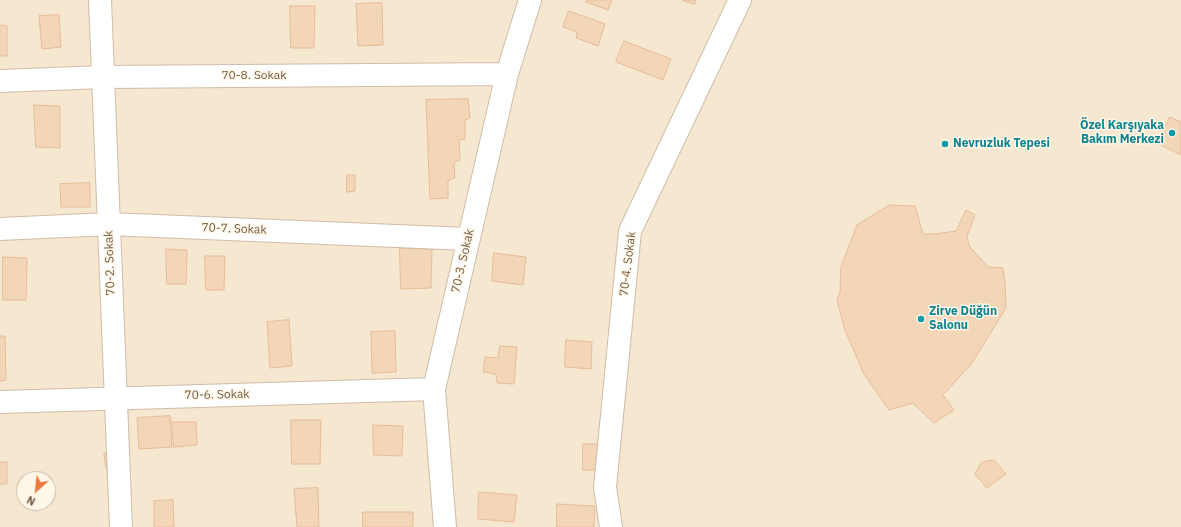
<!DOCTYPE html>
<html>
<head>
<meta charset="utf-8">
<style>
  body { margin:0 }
  #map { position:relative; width:1181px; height:527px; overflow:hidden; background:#fdf5e2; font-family:"IBM Plex Sans",sans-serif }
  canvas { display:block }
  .north { position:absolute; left:16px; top:471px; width:40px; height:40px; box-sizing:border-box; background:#fff8e9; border:1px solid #c8baa8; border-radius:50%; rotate:207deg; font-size:11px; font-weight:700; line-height:16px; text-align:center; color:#755c47 }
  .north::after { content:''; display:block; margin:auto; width:14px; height:18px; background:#ec7842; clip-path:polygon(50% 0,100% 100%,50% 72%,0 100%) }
</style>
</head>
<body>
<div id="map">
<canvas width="1181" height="527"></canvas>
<div class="north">N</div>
</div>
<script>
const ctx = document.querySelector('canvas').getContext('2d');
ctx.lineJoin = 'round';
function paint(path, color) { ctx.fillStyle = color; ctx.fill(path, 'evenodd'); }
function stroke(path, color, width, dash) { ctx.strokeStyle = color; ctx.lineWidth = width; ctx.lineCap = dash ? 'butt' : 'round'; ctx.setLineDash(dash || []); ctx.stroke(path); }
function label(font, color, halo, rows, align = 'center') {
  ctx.font = font + ' "IBM Plex Sans",sans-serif'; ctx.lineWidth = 3; ctx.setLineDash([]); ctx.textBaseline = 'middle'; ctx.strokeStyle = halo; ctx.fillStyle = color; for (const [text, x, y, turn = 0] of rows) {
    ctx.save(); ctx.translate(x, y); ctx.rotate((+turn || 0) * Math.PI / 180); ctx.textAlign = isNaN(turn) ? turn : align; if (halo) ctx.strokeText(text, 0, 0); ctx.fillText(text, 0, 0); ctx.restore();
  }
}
const residential = new Path2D(`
  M0 0H1181V527H0ZM24 479H48V503H24Z`);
const building = new Path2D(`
  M587 0H612L608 10 586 2Z
  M682 0H696L695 4Z
  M382 3 383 45 358 46 356 4Z
  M290 6H315L314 48H291Z
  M569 11 605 24 598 46 576 38 577 32 563 27Z
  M59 15 61 47 42 49 39 16Z
  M0 25 7 26V56H0Z
  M624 41 671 59 663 80 616 62Z
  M468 99 470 118 465 120V139L459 140 460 160 454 162 455 178 448 180V198L430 199 426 100Z
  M34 105 60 106V148L36 147Z
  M1170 117 1181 122V155L1157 143Z
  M347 175H355V191L347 192Z
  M90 183V207H61L60 184Z
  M890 205 915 206 923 234H935L956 231 966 210 975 215 967 236 969 246 988 267 1003 268 1005 283 1006 308 972 363 943 395 954 410 934 423 913 403 889 410 864 374 845 330 837 300 840 292 841 267 857 225Z
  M400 248 432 249 431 288 401 289Z
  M166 249 187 250 186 284H167Z
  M494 253 526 257 523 285 492 281Z
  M205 256H225L224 290H206Z
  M3 257 27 258 26 300H3Z
  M289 320 292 366 270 368 267 322Z
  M395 331 396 372 372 373 371 332Z
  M0 336H5L6 380 0 381Z
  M566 340 592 342 591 369 565 367Z
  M500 346 517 347 514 384 497 383 496 374 483 372 485 357 498 358Z
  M170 416 172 447 139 449 137 418Z
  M291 420H321L320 464H292Z
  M172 422H196L197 445 174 447Z
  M373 425 403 426 402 456 374 455Z
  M583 444H601L600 470H583Z
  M113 453 114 467 106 468 104 454Z
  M994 460 1006 474 987 488 975 474 981 463Z
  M0 462H7V484H0Z
  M318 488 319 527H297L294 489Z
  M479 492 517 495 514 522 478 519Z
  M173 500 174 527H154V501Z
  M557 504 595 506 594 527H557Z
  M363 512H413V527H363Z`);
const street = new Path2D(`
  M100 0 121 527
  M0 81 103 77 507 74
  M0 229 109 224 468 239
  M0 402 434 389
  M445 527 434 389 507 74 530 0
  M611 527 605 487 630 231 740 0`);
const markers = [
  [1172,133,4,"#0f9aa8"],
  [945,144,4,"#0f9aa8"],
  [921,319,4,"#0f9aa8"]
];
const streetNames = [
  ["70-8. Sokak",254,76],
  ["70-7. Sokak",234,229,2],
  ["70-3. Sokak",463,261,-77],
  ["70-2. Sokak",110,263,-92],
  ["70-4. Sokak",628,264,-83],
  ["70-6. Sokak",217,395,-1]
];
const cultureNames = [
  ["Özel Karşıyaka",1164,126,"right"],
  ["Bakım Merkezi",1164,140,"right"],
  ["Nevruzluk Tepesi",953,144],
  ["Zirve Düğün",929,312],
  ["Salonu",929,326]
];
paint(residential, '#f5e7d0');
paint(building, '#f3d5b8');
stroke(building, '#e7bd98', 1);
stroke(street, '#cebda8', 24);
stroke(street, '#fff', 22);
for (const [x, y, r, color] of markers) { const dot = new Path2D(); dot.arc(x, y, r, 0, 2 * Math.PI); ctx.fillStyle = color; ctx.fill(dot); stroke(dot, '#fff8e9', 1.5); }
label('12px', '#755c47', '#fff8e9', streetNames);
label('bold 12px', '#0d838f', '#fff8e9', cultureNames, 'left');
</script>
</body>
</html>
